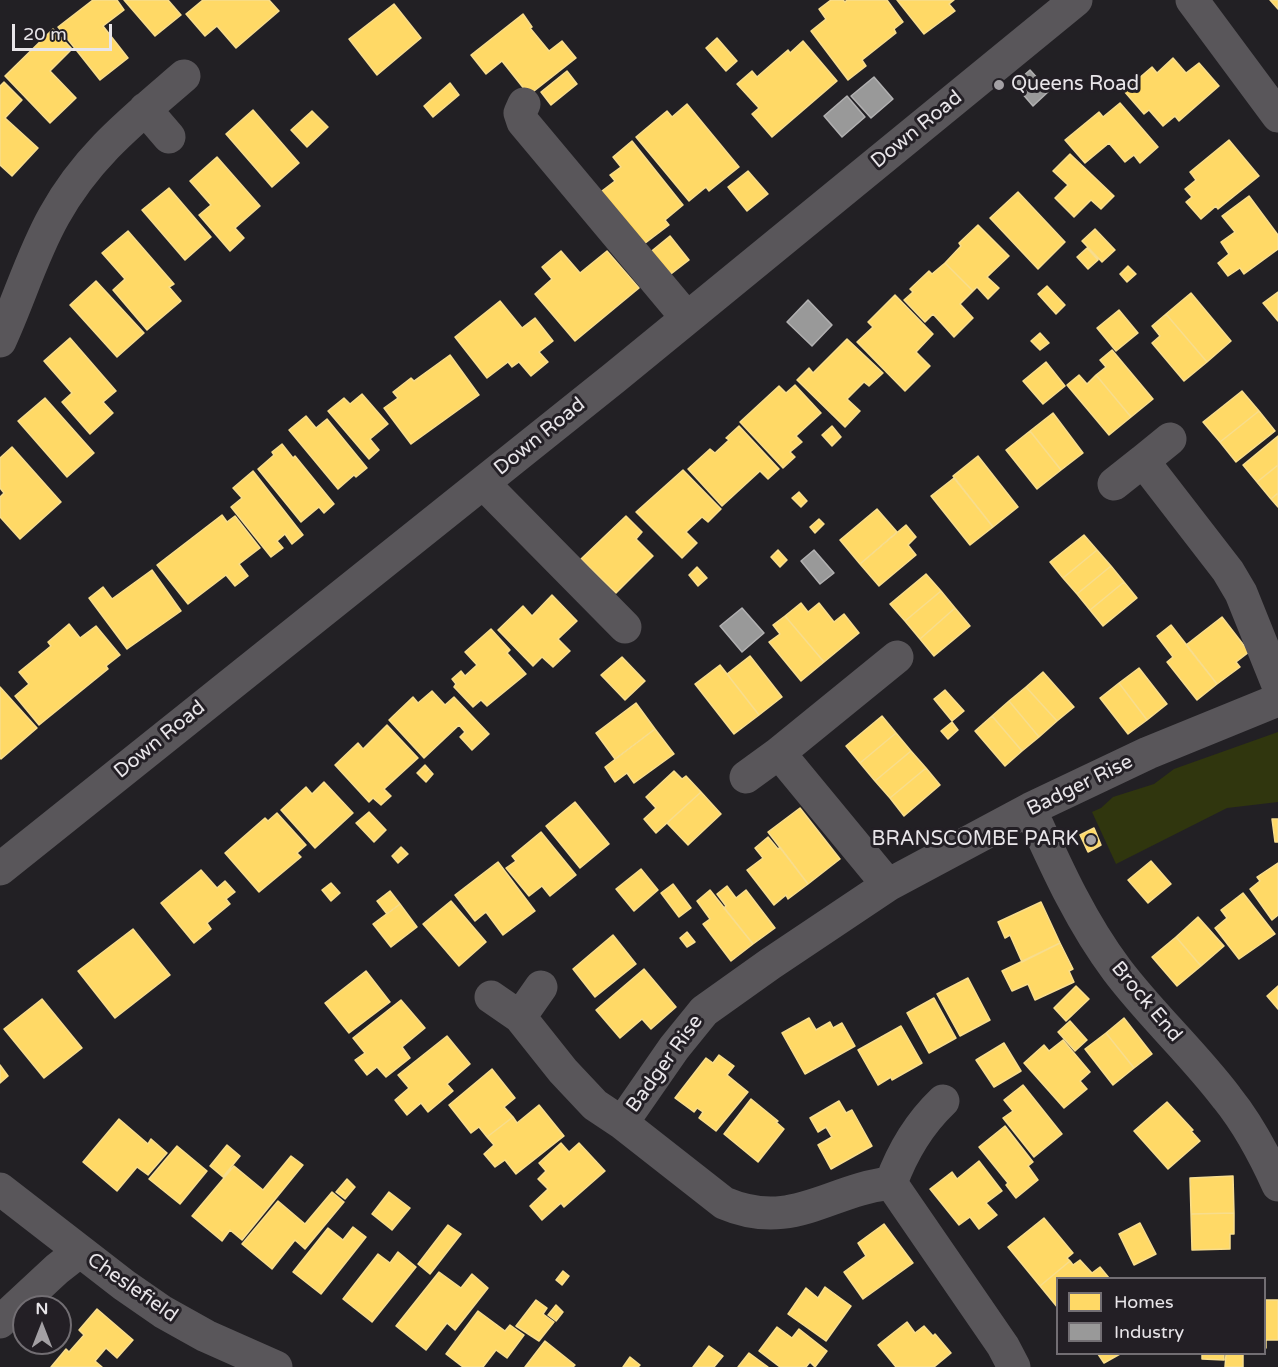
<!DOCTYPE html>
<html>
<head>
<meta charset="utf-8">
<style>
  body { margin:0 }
  #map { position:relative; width:1278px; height:1367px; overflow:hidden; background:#222024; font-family:"Varela Round",sans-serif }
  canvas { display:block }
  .legend { position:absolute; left:1056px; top:1277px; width:210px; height:78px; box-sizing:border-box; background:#231f25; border:2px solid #726e73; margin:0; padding:8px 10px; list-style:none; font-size:18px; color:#e8e5e9 }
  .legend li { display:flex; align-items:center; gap:12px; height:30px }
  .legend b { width:30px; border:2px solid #726e73 }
  .north { position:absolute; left:12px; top:1295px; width:60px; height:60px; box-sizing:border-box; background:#231f25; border:2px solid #726e73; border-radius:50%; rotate:0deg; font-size:16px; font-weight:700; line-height:24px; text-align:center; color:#e8e5e9 }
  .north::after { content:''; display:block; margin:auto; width:21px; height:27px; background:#a3a0a4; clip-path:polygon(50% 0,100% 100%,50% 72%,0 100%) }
  .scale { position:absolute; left:12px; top:24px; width:100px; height:27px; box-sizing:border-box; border:3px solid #e8e5e9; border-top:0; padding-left:8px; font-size:18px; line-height:21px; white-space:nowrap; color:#e8e5e9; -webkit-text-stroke:4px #231f25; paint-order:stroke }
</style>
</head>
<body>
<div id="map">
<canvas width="1278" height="1367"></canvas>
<ul class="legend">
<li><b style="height:16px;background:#ffd966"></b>Homes</li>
<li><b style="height:16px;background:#999"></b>Industry</li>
</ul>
<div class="north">N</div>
<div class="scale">20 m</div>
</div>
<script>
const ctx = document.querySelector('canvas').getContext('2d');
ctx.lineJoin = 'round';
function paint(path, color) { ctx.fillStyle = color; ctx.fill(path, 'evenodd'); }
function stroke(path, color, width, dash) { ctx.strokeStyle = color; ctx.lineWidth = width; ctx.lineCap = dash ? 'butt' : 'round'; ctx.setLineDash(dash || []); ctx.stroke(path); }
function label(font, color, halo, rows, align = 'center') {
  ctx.font = font + ' "Varela Round",sans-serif'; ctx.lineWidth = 6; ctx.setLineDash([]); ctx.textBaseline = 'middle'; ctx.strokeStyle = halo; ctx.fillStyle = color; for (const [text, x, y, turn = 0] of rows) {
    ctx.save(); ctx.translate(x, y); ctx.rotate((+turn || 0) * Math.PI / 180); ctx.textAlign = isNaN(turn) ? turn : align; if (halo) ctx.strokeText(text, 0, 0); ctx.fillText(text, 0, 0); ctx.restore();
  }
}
const green = new Path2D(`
  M1278 732V802L1227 808 1116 864 1092 812 1101 808 1113 797 1154 784 1174 769Z`);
const homes = new Path2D(`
  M93 0H117L124 10 103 26 128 58 100 80 58 27Z
  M124 0H168L181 15 155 36Z
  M203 0H269L279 11 236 48 217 26 205 36 186 14Z
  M831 0H843L845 2 847 0H887L903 22 894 29 896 33 862 60 866 66 848 80 811 31 826 19 819 9Z
  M897 0H954L949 4 955 11 924 34Z
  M1270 0H1278V9Z
  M394 4 421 38 377 75 349 39Z
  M523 14 532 27 530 28 549 51 562 41 576 58 529 95 502 61 486 74 471 55Z
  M53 29 72 49 50 71 76 98 50 123 5 76Z
  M717 38 737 61 726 71 706 48Z
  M803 41 837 81 772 137 752 114 759 108 737 84 752 71 757 77 788 50 790 53Z
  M1173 58 1186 73 1199 63 1219 86 1179 121 1175 116 1163 126 1149 110 1144 114 1124 91 1152 67 1157 73Z
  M567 71 577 84 551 105 541 92Z
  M4 82 22 100 5 118 38 148 12 176 0 165V86Z
  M450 83 459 95 433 117 424 106Z
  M1120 103 1158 147 1140 163 1134 155 1125 162 1109 143 1085 163 1065 140 1099 112 1103 117Z
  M687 104 739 167 709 191 706 187 689 201 636 137 667 111 672 117Z
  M253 110 299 163 272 187 226 134Z
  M312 111 328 127 307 147 291 130Z
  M1229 140 1259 176 1218 209 1216 206 1201 219 1186 202 1192 197 1185 189 1196 180 1190 172Z
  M632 141 683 205 665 220 669 225 640 247 598 194 615 181 610 175 621 167 613 157Z
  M1070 154 1114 196 1101 209 1091 200 1074 217 1055 198 1068 185 1053 171Z
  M217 157 260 206 235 228 244 238 230 251 199 215 211 205 190 181Z
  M748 171 768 194 747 211 728 187Z
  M169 188 211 237 185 260 142 210Z
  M1018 192 1065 242 1038 269 990 218Z
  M1249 196 1278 235V249L1244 274 1240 268 1228 276 1218 263 1229 254 1221 242 1235 232 1222 216Z
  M978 225 1009 256 987 277 999 288 988 299 977 287 973 291 945 263 961 246 959 243Z
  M1095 229 1115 250 1102 262 1082 241Z
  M128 231 174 284 169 287 181 301 147 330 113 290 125 279 102 253Z
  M670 236 689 260 667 277 648 254Z
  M1087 248 1098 260 1088 269 1077 257Z
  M561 251 580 273 607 251 639 288 575 341 535 294 552 279 542 267Z
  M945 263 973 291 960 304 973 318 954 337 933 314 925 322 904 300 913 292 910 289 929 271 932 274Z
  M1128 266 1136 274 1127 282 1120 274Z
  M96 281 144 333 117 357 70 305Z
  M1047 286 1065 305 1056 314 1038 294Z
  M1278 292V321L1263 303Z
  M1191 293 1231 341 1207 362 1166 314Z
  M895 295 933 334 916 352 930 366 905 391 857 342 873 327 868 322Z
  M500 301 522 328 535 318 553 341 539 352 548 362 531 376 519 362 512 367 508 362 487 378 455 337Z
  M1119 310 1138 333 1116 351 1097 328Z
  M1166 314 1207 362 1184 381 1152 343 1160 336 1152 326Z
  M1040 333 1049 343 1040 350 1031 341Z
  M70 338 116 391 103 402 113 413 90 434 62 402 72 393 44 361Z
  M847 339 883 373 869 386 864 382 847 399 860 411 845 427 797 380 809 368 813 373Z
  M1112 350 1153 399 1131 417 1096 375 1106 367 1100 360Z
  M450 355 479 395 411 444 384 408 398 398 393 392 411 378 414 381Z
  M1046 362 1065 386 1043 404 1023 381Z
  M1079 375 1087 384 1096 375 1131 417 1109 435 1067 385Z
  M795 385 821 413 796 436 802 442 790 452 795 457 783 468 740 422 779 386 786 393Z
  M1242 391 1259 411 1220 442 1203 422Z
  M362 394 388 424 370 439 379 450 369 459 328 411 344 398 350 404Z
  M45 398 94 453 67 477 18 421Z
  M1259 411 1275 431 1236 462 1220 442Z
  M1053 413 1083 453 1061 470 1030 431Z
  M306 416 316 428 327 419 367 468 356 477 354 475 338 489 289 430Z
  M739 426 779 469 768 479 760 471 722 506 688 469 710 449 715 453 729 440 726 438Z
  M832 426 841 437 832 446 822 435Z
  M1030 431 1061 470 1037 489 1006 450Z
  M1278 436V465L1257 482 1243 465Z
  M282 444 293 458 295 456 334 504 324 513 319 507 301 522 258 469 274 455 272 452Z
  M12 447 61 502 20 539 0 517V497L4 493 0 488V458Z
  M978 456 1018 507 993 527 953 476Z
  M1278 465V493L1271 499 1257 482Z
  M683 470 721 509 708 522 702 517 686 532 697 543 682 558 636 512Z
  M253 471 303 535 292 544 285 534 277 541 283 548 271 557 231 507 242 498 233 488Z
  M954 478 993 527 970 545 931 496Z
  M799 492 807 501 801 507 792 498Z
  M1278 493V507L1271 499Z
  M877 509 897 532 860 564 840 540Z
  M222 515 227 522 235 516 260 548 239 564 248 576 235 586 226 575 188 604 157 565Z
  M626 516 642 532 636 539 653 556 616 593 581 559Z
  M819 519 824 524 815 533 810 527Z
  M906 525 916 537 908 545 916 555 879 586 860 564Z
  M1084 535 1097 550 1063 578 1050 562Z
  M778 550 787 560 780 567 771 557Z
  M1097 550 1111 566 1077 594 1063 578Z
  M1111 566 1124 582 1090 610 1077 594Z
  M697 567 707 578 698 586 689 575Z
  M152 570 181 611 127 649 89 598 103 587 112 599Z
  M926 574 941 591 905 621 890 604Z
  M1124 582 1137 598 1103 626 1090 610Z
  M941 591 955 608 920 639 905 621Z
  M552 595 577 621 558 639 570 651 553 667 542 657 533 666 498 630 523 606 532 616Z
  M801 603 808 612 819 603 834 622 844 614 859 633 824 662 785 616Z
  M955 608 970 626 934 656 920 639Z
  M785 616 824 662 801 681 769 642 780 634 773 625Z
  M1222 617 1249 652 1236 662 1240 667 1217 684 1186 645Z
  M69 624 80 638 96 626 120 655 106 666 108 669 39 725 15 696 29 684 19 672 51 646 48 642Z
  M1171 625 1217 684 1197 700 1167 662 1173 657 1157 636Z
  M491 629 510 650 507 653 526 674 487 706 481 700 473 707 454 687 456 684 452 679 461 671 465 676 477 665 465 652Z
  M750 656 782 697 759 715 727 674Z
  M622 657 645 681 625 700 601 675Z
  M720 665 759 715 734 734 695 684Z
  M1139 668 1167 704 1147 720 1119 683Z
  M1043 672 1074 707 1057 721 1026 687Z
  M1119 683 1147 720 1128 734 1100 698Z
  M0 687 37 728 1 759 0 758Z
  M1026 687 1057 721 1039 737 1009 701Z
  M945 690 964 711 952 721 934 699Z
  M432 691 445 705 454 697 489 734 472 750 460 737 465 732 459 725 424 758 389 720 413 697 418 703Z
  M1009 701 1039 737 1022 751 992 716Z
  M636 703 655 729 615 759 596 733Z
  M882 716 896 733 860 763 846 746Z
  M992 716 1022 751 1005 766 975 731Z
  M952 722 958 730 948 739 941 731Z
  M387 725 418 758 384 789 391 796 381 805 373 798 369 802 335 765 358 743 363 749Z
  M655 729 674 754 634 783 627 773 615 782 605 767Z
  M896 733 911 751 875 781 860 763Z
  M911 751 926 768 890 798 875 781Z
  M425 765 433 774 426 782 417 773Z
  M926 768 940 785 904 816 890 798Z
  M674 771 682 779 686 776 701 792 656 833 644 819 656 808 646 797Z
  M324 782 353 813 315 848 281 810 306 787 312 794Z
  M701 792 721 814 688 845 667 823Z
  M575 802 609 844 580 868 546 826Z
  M800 808 840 859 808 884 768 832Z
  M369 812 386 830 374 842 356 823Z
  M277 813 306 845 297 853 301 857 259 892 225 853 265 818 268 821Z
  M1272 819H1278V842H1275Z
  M1094 828 1101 845 1088 852 1080 835Z
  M541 832 576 875 550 896 542 886 529 896 506 868 516 861 512 856Z
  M768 837 778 849 780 847 808 884 788 899 786 895 774 905 747 870 763 858 755 848Z
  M401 847 408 854 398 863 392 856Z
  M1151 861 1171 884 1148 903 1128 880Z
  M498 862 535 911 503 935 486 912 475 921 455 895Z
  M1278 863V915L1272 920 1250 889 1260 881 1257 877Z
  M641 869 658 890 634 911 616 889Z
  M201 870 217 888 225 881 235 892 226 899 230 904 207 923 211 929 194 943 161 903Z
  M331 883 340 893 331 901 322 890Z
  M673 884 691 908 679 917 661 893Z
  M727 886 736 898 746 890 775 928 753 944 724 908 726 906 717 894Z
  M710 890 753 944 731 961 703 924 710 919 697 901Z
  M390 891 400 904 387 914 377 901Z
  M1243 893 1275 934 1239 959 1215 928 1227 918 1221 910Z
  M451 901 486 942 459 966 423 924Z
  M1041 902 1060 943 1022 962 1010 935 1005 938 998 922Z
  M400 904 417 927 391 947 373 924Z
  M1198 917 1224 946 1201 966 1176 937Z
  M133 929 170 975 115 1018 78 971Z
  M687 932 695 942 687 947 680 938Z
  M613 935 636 964 595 997 573 969Z
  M1176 937 1201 966 1177 986 1152 957Z
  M1060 943 1073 969 1069 971 1074 982 1035 1000 1028 984 1012 991 1002 971Z
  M644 969 676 1007 651 1029 642 1019 620 1038 596 1010Z
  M366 971 390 1002 349 1033 325 1003Z
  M968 978 990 1020 960 1036 937 994Z
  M1076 986 1089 999 1066 1021 1054 1008Z
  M1278 986V1009L1267 996Z
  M934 998 956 1038 929 1053 907 1013Z
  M42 999 82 1048 44 1078 4 1029Z
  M401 1000 425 1028 402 1047 410 1058 386 1077 377 1067 367 1075 355 1060 365 1053 353 1038Z
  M809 1018 816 1030 830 1022 833 1028 842 1023 855 1046 805 1074 782 1033Z
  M1124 1018 1152 1054 1134 1068 1106 1033Z
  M1070 1021 1087 1040 1075 1051 1058 1032Z
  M901 1026 922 1063 892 1080 891 1077 878 1085 858 1050Z
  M1106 1033 1134 1068 1113 1085 1085 1049Z
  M447 1036 470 1064 447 1084 453 1091 428 1112 421 1103 407 1115 395 1100 409 1088 398 1075Z
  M1063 1040 1090 1072 1080 1081 1087 1089 1064 1108 1024 1063 1044 1045 1049 1051Z
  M1004 1043 1021 1071 994 1087 976 1060Z
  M719 1055 734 1066 727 1075 748 1092 716 1131 699 1118 703 1112 697 1108 694 1112 675 1098 706 1058 713 1063Z
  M0 1065 8 1076 0 1083Z
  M492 1069 515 1098 504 1107 513 1117 487 1137 479 1127 471 1133 449 1105Z
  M1023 1085 1062 1134 1034 1157 1003 1118 1013 1111 1004 1100Z
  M751 1099 778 1121 776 1122 784 1129 758 1162 724 1134Z
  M839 1101 846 1113 852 1110 872 1146 831 1169 818 1145 832 1137 826 1127 818 1132 810 1118Z
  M1167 1102 1193 1130 1191 1131 1200 1141 1168 1169 1134 1131Z
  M539 1105 564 1136 516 1174 505 1160 495 1167 484 1154 494 1145 487 1137 513 1117 517 1123Z
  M119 1119 148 1144 151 1139 167 1153 148 1175 137 1167 117 1191 83 1162Z
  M1005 1126 1033 1162 1028 1166 1038 1180 1016 1198 1006 1185 1008 1183 979 1147Z
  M561 1143 569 1152 579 1143 605 1171 564 1207 561 1203 542 1220 530 1206 548 1189 538 1179 546 1171 539 1163Z
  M227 1145 240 1156 223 1177 210 1166Z
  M177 1146 207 1171 180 1204 149 1179Z
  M291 1156 303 1165 242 1240 230 1230 222 1241 192 1216 234 1166 263 1190Z
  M979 1161 1002 1191 986 1203 997 1215 979 1229 970 1217 959 1225 930 1189 952 1172 957 1179Z
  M1233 1176 1234 1213 1191 1214 1190 1178Z
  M347 1179 355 1187 345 1199 336 1192Z
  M332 1192 344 1202 305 1249 295 1240 272 1269 242 1244 278 1201 305 1224Z
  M389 1192 410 1208 392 1230 372 1214Z
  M1234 1213V1234H1230V1249L1192 1250 1191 1214Z
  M1044 1218 1073 1253 1067 1258 1070 1261 1040 1286 1008 1247Z
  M1140 1223 1156 1254 1134 1265 1119 1234Z
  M884 1224 913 1263 863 1299 844 1272 866 1256 858 1243Z
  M448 1225 461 1234 430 1274 418 1264Z
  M353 1227 366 1237 321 1294 293 1272 328 1228 343 1240Z
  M398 1252 416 1267 372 1322 343 1299 378 1254 390 1263Z
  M1080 1260 1092 1273 1100 1267 1109 1278H1058V1308L1040 1286 1070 1261 1073 1265Z
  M563 1271 569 1276 562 1285 556 1280Z
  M439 1272 461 1288 472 1274 488 1288 455 1330 447 1323 426 1350 396 1326Z
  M825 1287 851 1306 826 1341 788 1314 806 1288 818 1298Z
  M536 1300 547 1308 543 1314 554 1322 539 1341 516 1326Z
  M1264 1300H1278V1340H1266V1348H1264Z
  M556 1305 563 1312 556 1321 548 1315Z
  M97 1309 133 1340 117 1358 106 1348 95 1361 102 1367H51L66 1349 69 1352 84 1335 79 1330Z
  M478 1311 505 1331 510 1325 524 1335 507 1358 496 1350 483 1367H463L446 1354Z
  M907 1322 915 1333 924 1326 933 1336 935 1334 951 1353 934 1367H896L878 1345Z
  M777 1327 792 1338 799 1329 827 1351 815 1367 810 1362 806 1367H780L759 1351Z
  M545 1341 575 1365 573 1367H525Z
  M709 1346 723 1356 714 1367H693Z
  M749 1353 768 1367H738Z
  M1098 1354H1120L1104 1363Z
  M1202 1354H1224V1360L1202 1359Z
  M1226 1354H1243V1367H1225Z
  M630 1357 640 1365 638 1367H623Z`);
const industry = new Path2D(`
  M1030 70 1049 91 1033 106 1014 84Z
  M874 77 893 99 871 118 851 96Z
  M847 96 865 117 842 137 824 116Z
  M808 300 832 325 812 346 787 322Z
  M814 550 834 573 820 584 801 561Z
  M742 608 764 633 742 652 720 626Z`);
const minor = new Path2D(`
  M1192 0 1278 116
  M524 104 520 113 523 122 687 318
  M145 109 169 137
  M0 341C19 300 32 255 54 216 87 156 133 120 184 76
  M1143 461 1170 439
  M483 483 625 627
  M1114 484 1143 461 1228 571 1241 593 1278 685
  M746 777 779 753
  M1030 809C1055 864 1080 921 1117 970 1151 1015 1193 1053 1227 1098 1248 1124 1264 1154 1278 1185
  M0 869 614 378 1076 0
  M888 885 779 753 897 657
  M491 997 520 1017 563 1071 595 1105 622 1123 724 1203C792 1232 828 1190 891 1183L1003 1346 1014 1367
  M520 1017 541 987
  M622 1123 674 1048 704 1011 770 964 888 885 1030 809 1148 753 1278 700
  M891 1183C902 1153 920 1123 943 1101
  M0 1189 124 1285 163 1312 206 1336 276 1367
  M0 1322 57 1269 80 1251`);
const markers = [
  [999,85,6,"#a3a0a4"],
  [1091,840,6,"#a3a0a4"]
];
const poiNames = [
  ["Queens Road",1011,85],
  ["BRANSCOMBE PARK",1079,840,"right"]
];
const streetNames = [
  ["Down Road",917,130,-39],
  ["Down Road",540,437,-39],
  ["Down Road",160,740,-39],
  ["Badger Rise",1080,786,-26],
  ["Brock End",1146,1002,50],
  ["Badger Rise",665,1064,-54],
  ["Cheslefield",132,1288,35]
];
paint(green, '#30360e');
paint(homes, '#ffd966');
stroke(homes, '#f8dd8d', 1.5);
paint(industry, '#999');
stroke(industry, '#b1b0b1', 1.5);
stroke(minor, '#59565a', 33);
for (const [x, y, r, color] of markers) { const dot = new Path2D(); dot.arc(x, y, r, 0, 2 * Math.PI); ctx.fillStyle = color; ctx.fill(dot); stroke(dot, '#231f25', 2); }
label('20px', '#e8e5e9', '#231f25', poiNames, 'left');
label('20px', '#e8e5e9', '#231f25', streetNames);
</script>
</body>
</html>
